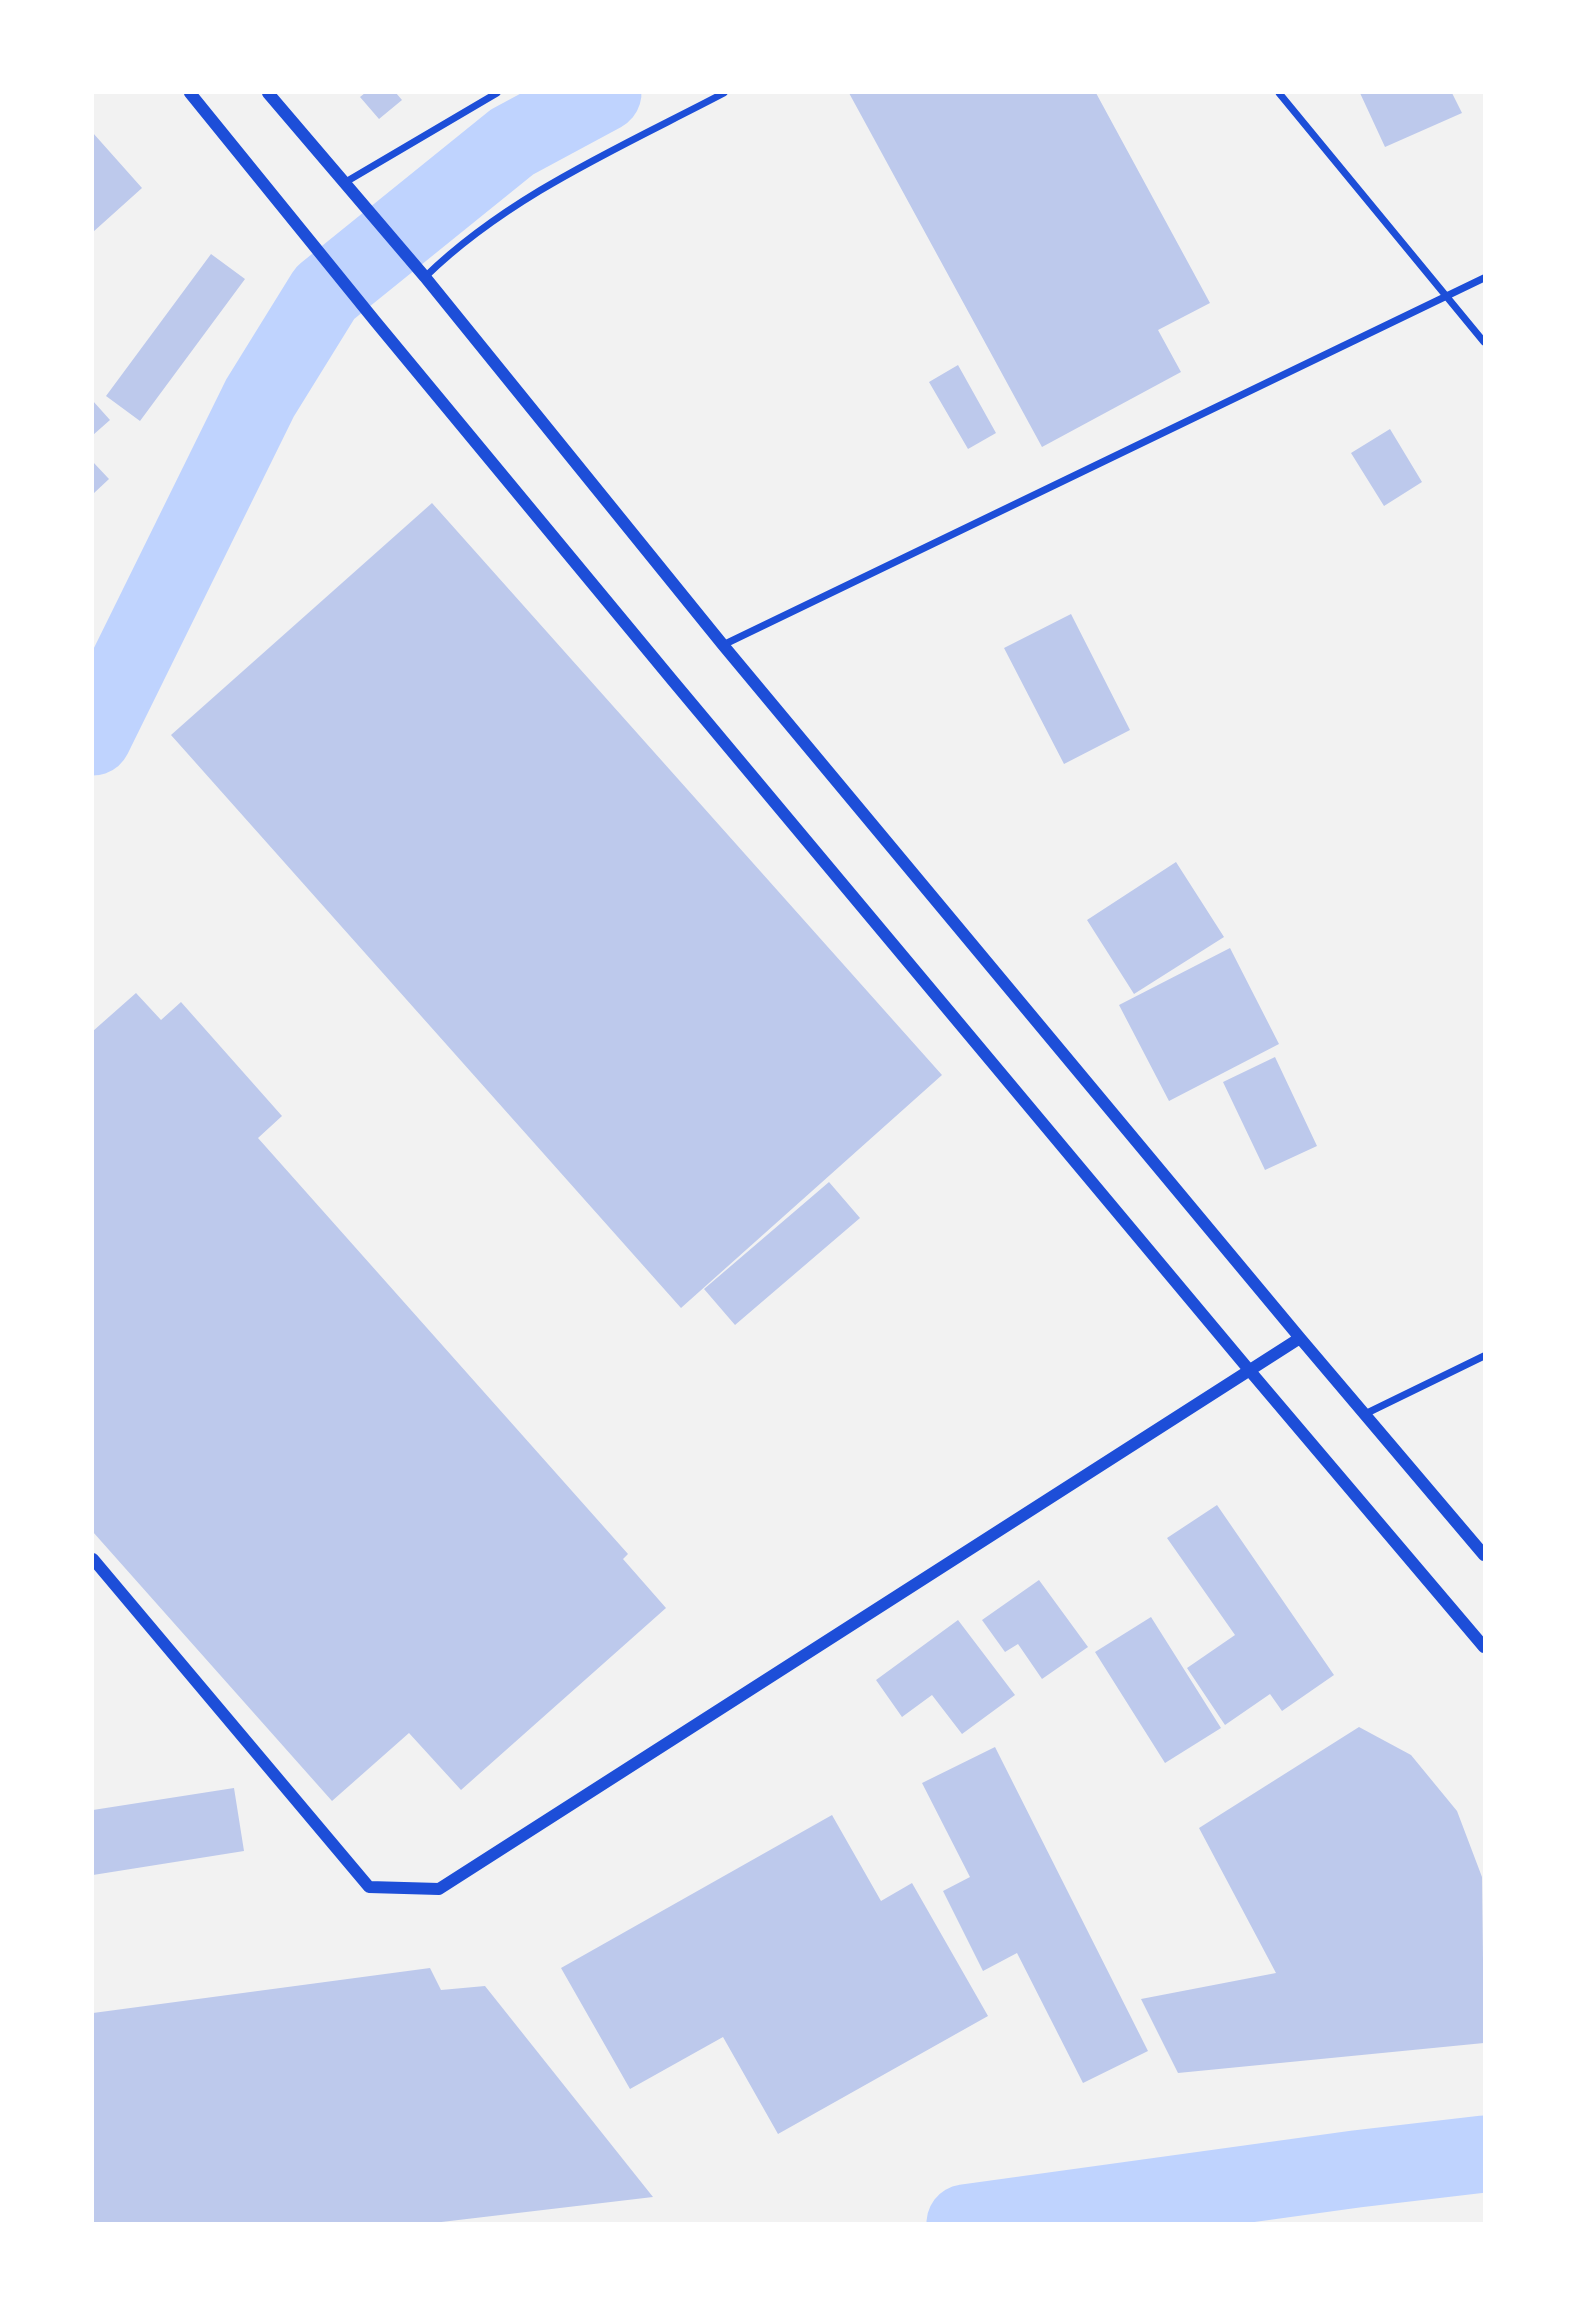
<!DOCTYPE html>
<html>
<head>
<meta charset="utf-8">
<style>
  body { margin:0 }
  #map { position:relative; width:1577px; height:2316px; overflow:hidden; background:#f2f2f2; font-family:"Golos Text",sans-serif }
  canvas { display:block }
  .frame { position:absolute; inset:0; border:94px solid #fff; pointer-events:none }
</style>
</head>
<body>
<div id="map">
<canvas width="1577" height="2316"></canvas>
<div class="frame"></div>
</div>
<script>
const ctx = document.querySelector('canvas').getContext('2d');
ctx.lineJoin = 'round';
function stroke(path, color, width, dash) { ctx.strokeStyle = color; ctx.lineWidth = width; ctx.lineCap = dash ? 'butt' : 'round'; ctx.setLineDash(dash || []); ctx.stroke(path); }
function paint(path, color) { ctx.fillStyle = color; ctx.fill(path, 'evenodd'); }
const river = new Path2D(`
  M93 737 260 398 325 293 512 142 603 93
  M965 2223 1356 2169 1484 2154`);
const building = new Path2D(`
  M365 93H396L402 100 379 119 360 97Z
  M849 93H1096L1210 303 1158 330 1181 372 1042 447Z
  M1360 93H1452L1462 113 1385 147Z
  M93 133 142 188 93 232Z
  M211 254 245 279 140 421 106 396Z
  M958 365 996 433 968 449 929 382Z
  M93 401 110 420 93 435Z
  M1390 429 1422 482 1384 506 1351 453Z
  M93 462 109 479 93 494Z
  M432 503 942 1075 681 1308 171 735Z
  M1071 614 1130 730 1064 764 1004 648Z
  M1176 862 1224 937 1134 994 1087 920Z
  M1230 948 1279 1044 1169 1101 1119 1005Z
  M136 993 161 1020 181 1002 282 1116 258 1138 628 1554 623 1559 666 1608 461 1790 409 1733 332 1801 93 1532V1031Z
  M1275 1057 1317 1146 1265 1170 1223 1082Z
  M829 1182 860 1218 735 1325 704 1289Z
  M1217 1505 1334 1675 1282 1711 1270 1694 1225 1725 1187 1668 1235 1635 1167 1538Z
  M1039 1580 1088 1647 1042 1679 1018 1644 1005 1652 982 1620Z
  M1151 1617 1221 1728 1165 1763 1095 1652Z
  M958 1620 1015 1695 962 1734 932 1695 902 1717 876 1680Z
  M1359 1727 1411 1755 1457 1811 1482 1877 1484 2043 1178 2073 1141 1999 1276 1973 1199 1828Z
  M995 1747 1148 2051 1083 2083 1017 1953 983 1971 943 1891 970 1877 922 1783Z
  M234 1788 244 1851 93 1875V1810Z
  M832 1815 881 1901 912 1883 988 2016 778 2134 723 2037 630 2089 561 1968Z
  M430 1968 441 1990 485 1986 653 2197 433 2223H93V2013Z`);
const minor = new Path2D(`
  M1279 93 1484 342
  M344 183 497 93
  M425 277C509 195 621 147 724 93
  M723 645 1484 278
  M1365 1414 1484 1356`);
const tertiary = new Path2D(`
  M190 93 375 321 673 681 1250 1371 1484 1647
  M268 93 425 277 723 645 1300 1338 1484 1555
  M93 1559 369 1887 439 1889 1300 1338`);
stroke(river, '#bfd3fe', 77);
paint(building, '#bdc9ec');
stroke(minor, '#1d4ed8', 7);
stroke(tertiary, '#1d4ed8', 12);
</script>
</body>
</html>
